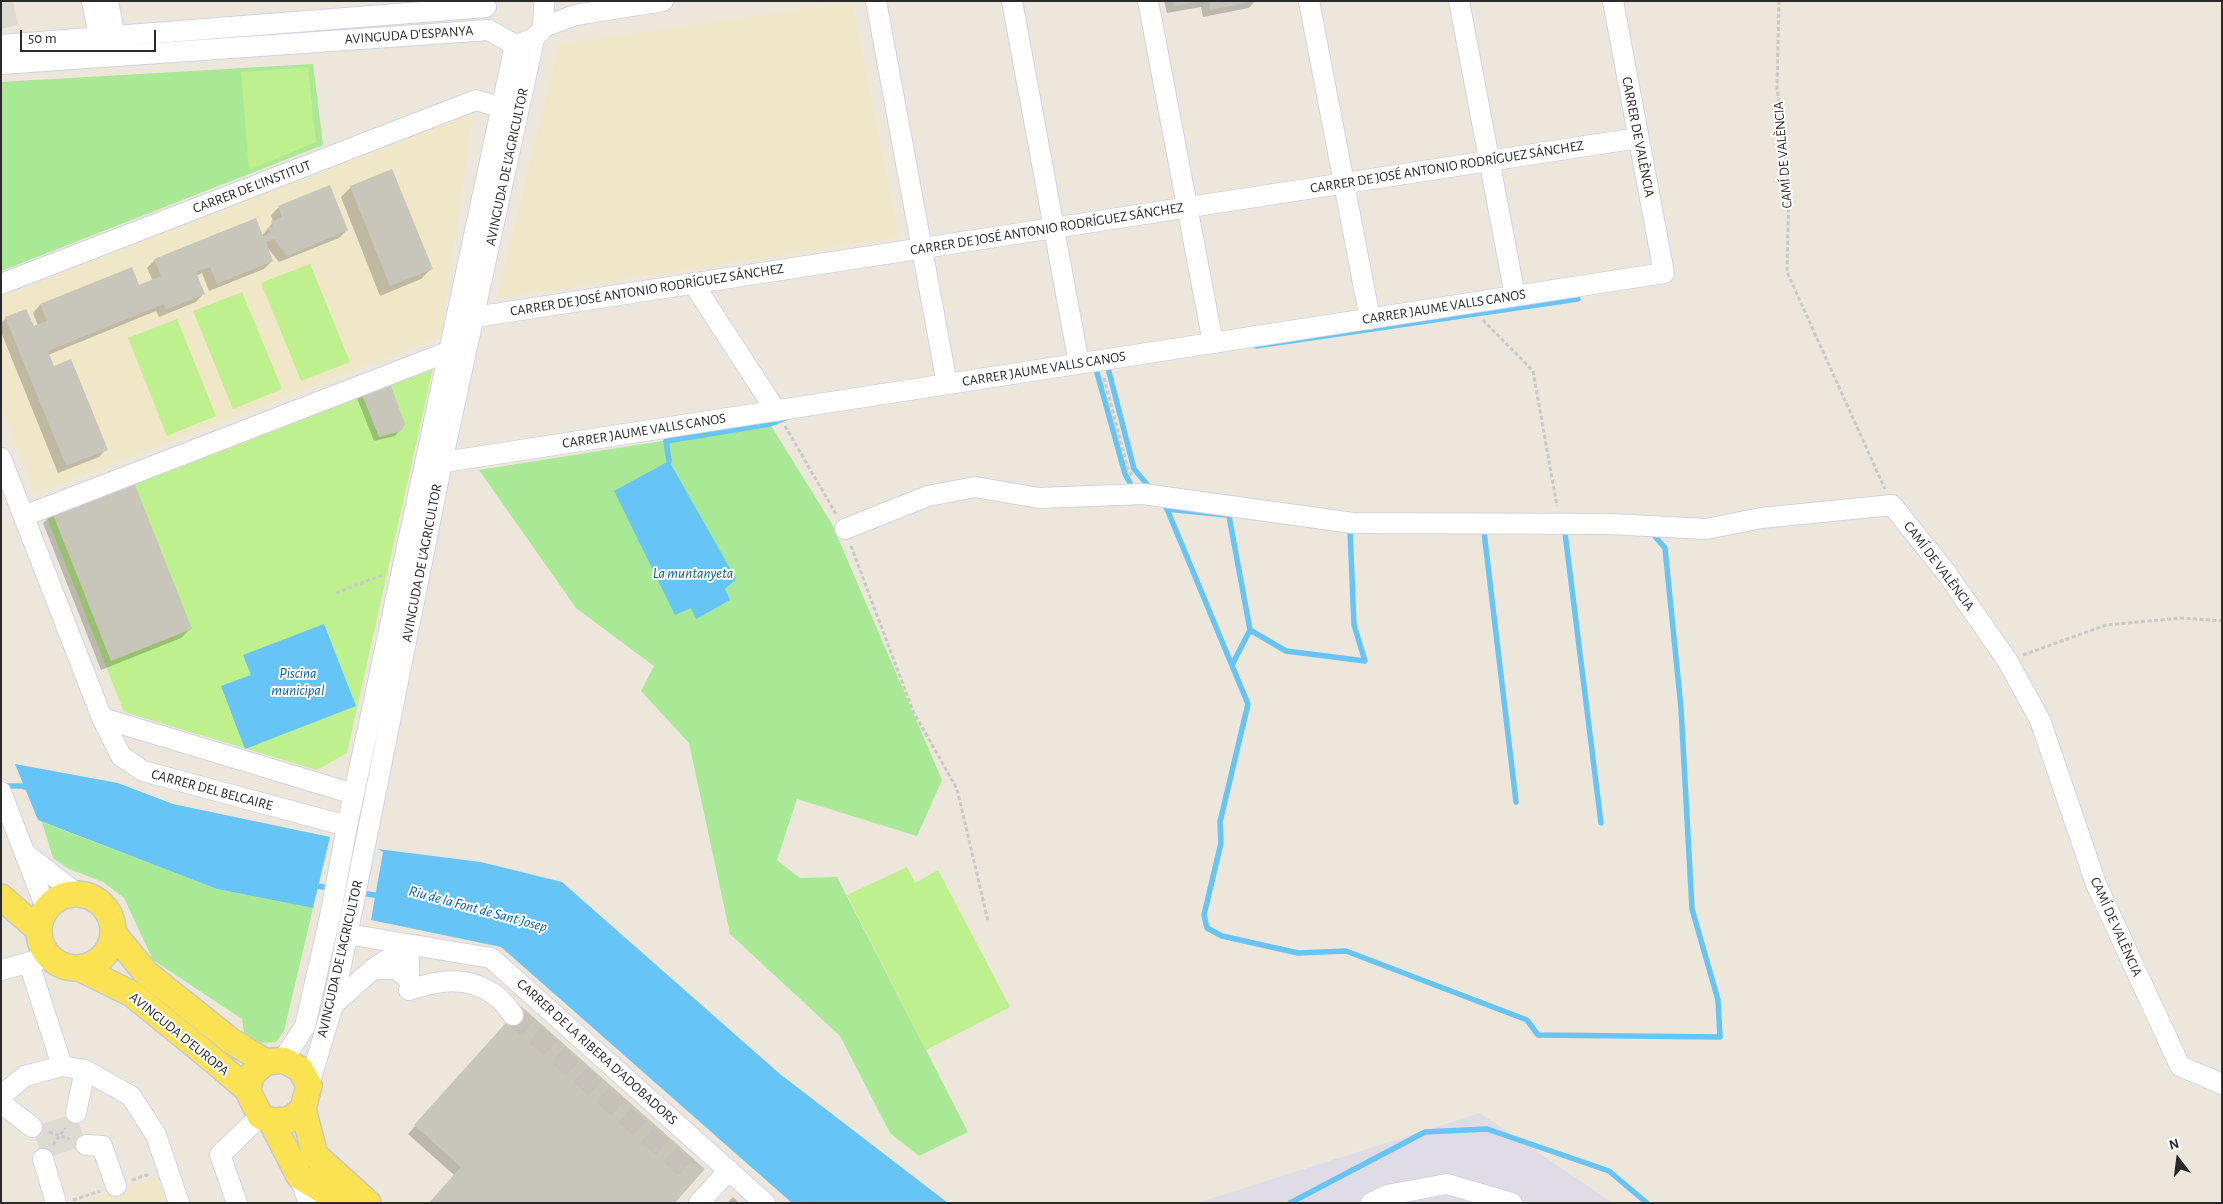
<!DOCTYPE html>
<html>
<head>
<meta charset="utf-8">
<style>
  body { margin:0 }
  #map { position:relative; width:2223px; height:1204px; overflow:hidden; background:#ede7db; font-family:"Alegreya Sans",sans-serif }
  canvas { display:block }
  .frame { position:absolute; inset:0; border:2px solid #2a2a2a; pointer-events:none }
  .north { position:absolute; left:2153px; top:1134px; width:50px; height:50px; -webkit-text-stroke:4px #fff; paint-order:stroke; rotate:345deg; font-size:14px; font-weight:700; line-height:20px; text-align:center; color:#2a2a2a }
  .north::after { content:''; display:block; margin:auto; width:18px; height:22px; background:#2a2a2a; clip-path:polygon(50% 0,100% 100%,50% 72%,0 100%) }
  .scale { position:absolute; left:20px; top:30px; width:136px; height:22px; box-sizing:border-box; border:2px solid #2a2a2a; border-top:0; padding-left:6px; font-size:15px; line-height:18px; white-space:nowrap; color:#2a2a2a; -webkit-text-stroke:4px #fff; paint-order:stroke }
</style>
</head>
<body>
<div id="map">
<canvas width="2223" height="1204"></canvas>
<div class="frame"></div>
<div class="north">N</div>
<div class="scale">50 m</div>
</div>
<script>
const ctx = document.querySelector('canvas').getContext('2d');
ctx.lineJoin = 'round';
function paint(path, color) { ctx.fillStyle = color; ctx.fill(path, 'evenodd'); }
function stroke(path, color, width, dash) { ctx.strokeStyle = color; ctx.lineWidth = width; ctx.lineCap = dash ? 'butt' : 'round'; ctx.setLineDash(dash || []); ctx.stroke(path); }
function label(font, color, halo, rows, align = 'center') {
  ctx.font = font + ' "Alegreya Sans",sans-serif'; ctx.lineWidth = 4; ctx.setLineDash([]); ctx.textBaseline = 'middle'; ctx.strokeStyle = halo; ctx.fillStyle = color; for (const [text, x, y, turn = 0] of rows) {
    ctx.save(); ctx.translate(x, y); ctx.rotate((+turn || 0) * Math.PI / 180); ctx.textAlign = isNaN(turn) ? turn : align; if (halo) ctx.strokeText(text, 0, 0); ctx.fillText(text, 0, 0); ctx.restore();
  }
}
const industrial = new Path2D(`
  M1480 1113 1613 1203H1197Z`);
const education = new Path2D(`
  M852 2 899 237 496 299 559 44Z
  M474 106 441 337 35 494 1 407V296Z
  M158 1176 168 1203H81Z`);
const green = new Path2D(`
  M313 64 323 145 1 271V82Z
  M770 424 832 524 942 780 917 836 797 799 777 860 800 878 837 877 968 1132 919 1156 890 1133 840 1036 730 934 689 743 641 691 654 666 576 608 479 470Z
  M42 822 217 889 313 908 284 1031 276 1042 262 1043 244 1033 242 1019 153 960 124 898 103 882 69 869 53 858Z`);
const pitch = new Path2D(`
  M308 67 316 142 249 170 241 72Z
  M310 264 350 362 301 381 261 283Z
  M242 292 282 389 233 409 193 311Z
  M177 319 216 416 167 436 128 338Z
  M435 359 347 753 317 770 124 712 46 515Z
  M907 867 915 883 938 870 1010 1007 926 1050 847 895Z`);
const plaza = new Path2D(`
  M1 1H13L18 25 1 29Z
  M76 1113 86 1145 43 1159 32 1127Z`);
const water = new Path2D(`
  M669 461 736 579 725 589 730 600 696 619 691 608 675 615 614 491Z
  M324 624 356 706 245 749 221 686 251 675 243 655Z
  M15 764 118 783 173 804 330 837 313 908 217 889 38 820Z
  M378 849 481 862 562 882 780 1074 948 1203H792L501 947 371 920 383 852Z`);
const shadow = new Path2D(`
  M1164 1H1255L1249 8 1203 17 1201 7 1167 13Z
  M329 187 347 230 339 238 279 262 267 247 272 261 264 269 209 291 202 273 196 276 203 294 196 302 159 317 156 311 48 355 53 367 106 449 99 457 58 473 1 332V323L6 318 33 328 38 326 33 313 40 305 131 268 138 286 153 281 147 268 155 260 262 236 273 222 271 215 278 208Z
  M351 187 431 269 421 279 380 296 341 197Z
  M388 383 400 430 395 436 374 441 357 398Z
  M53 513 191 628 181 638 101 670 43 523Z
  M514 1015 673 1203H429L454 1175 408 1134Z
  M733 1197 739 1203H727Z`);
const stream = new Path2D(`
  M1256 346 1578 299
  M1108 368 1134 469 1151 489
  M1096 369 1125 474 1134 490
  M669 461 666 441 770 424 788 417
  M1162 502 1167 509 1226 515
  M1167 509 1248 704 1220 822 1221 843 1204 915 1207 928 1222 936 1298 953 1346 951 1527 1020 1538 1035 1720 1037 1718 1000 1692 909 1681 708 1665 548 1653 534H1650
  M1229 516 1250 630 1232 665
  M1484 532 1516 802
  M1565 533 1601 823
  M1250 630 1286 651 1365 661 1354 625 1350 530
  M1 786H22L31 789
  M311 885 380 896
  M1290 1203 1425 1132 1487 1129 1609 1171 1647 1203`);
const building = new Path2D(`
  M1173 1H1197V2L1174 6Z
  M1209 1H1250V2L1210 10Z
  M392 169 433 269 390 286 350 186Z
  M330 185 348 230 287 256 274 239 266 242 273 261 217 284 210 267 196 272 205 294 166 310 164 304 48 351 54 366 71 359 108 450 66 466 5 317 26 309 34 326 47 321 40 304 132 267 139 285 161 276 154 259 256 218 263 236 271 233 267 228 273 226 271 221 282 217 278 206Z
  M389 381 405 424 401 431 379 437 361 392Z
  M133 480 192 629 111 661 52 512Z
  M521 1006 705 1169 675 1203H435L432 1200 461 1167 414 1125Z`);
const minorTunnel = new Path2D(`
  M513 1015 686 1169 694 1160`);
const path = new Path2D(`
  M1779 1 1777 87 1789 189 1787 272 1885 489
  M1483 320 1533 371 1557 506
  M1104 378 1128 469 1133 477
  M785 426 836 514
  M851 546 913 711 957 789 988 921
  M336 593 382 575
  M2023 655 2106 625 2181 618 2222 621
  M49 1132 70 1139
  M53 1145 65 1128
  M132 1180 150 1174
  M73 1200 100 1191`);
const minor = new Path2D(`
  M92 1 102 51
  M108 1 117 48
  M876 1 947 384
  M1012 1 1079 364
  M1148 1 1213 343
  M1309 1 1370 319
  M1459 1 1515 296
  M544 27 575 15 663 1
  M489 30 515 45C545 36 544 31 544 2
  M1 45 486 7
  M1 64 489 30
  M693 283 776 411
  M1 284 476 100 503 108
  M456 320 1638 138
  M1 458 102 718 121 756 143 771 347 826
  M425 465 1664 273 1613 1
  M24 516 450 351
  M845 529 928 496 975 487 1039 498 1143 494 1353 523 1610 524 1706 529 1761 518 1892 505 1945 571 2007 660 2040 720 2096 884 2180 1066 2222 1084
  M102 718 354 794
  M1 792 46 908
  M27 855 77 894
  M347 934 491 958 765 1203
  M29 963 62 1066
  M373 969H397L409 980V945
  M1 970 48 957
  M409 990C439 980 467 975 495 995 502 1000 508 1008 513 1015
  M333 1005 373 969 409 945
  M283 1060 305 1026 330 917 347 826 515 45
  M309 1085 333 1005 442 462 534 39
  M1 1096 25 1076 62 1066 85 1070 131 1096 156 1135 179 1203
  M1 1103 32 1127
  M76 1113 85 1070
  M86 1145 102 1146 116 1186
  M43 1159 56 1203
  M299 1176 309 1203
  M237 1203 220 1155 260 1116
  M699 1203 729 1170
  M1371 1203 1387 1195 1447 1184 1512 1203`);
const major = new Path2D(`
  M39 931a37 37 0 1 1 74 0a37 37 0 1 1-74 0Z
  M1 897 38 929
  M113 933 146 973 231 1041 266 1062
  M81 969 132 994 219 1065 247 1089 260 1116 271 1121 289 1120 303 1109 309 1085 300 1069 283 1060 266 1062 253 1073 247 1089
  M303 1109 315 1155 368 1203
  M271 1121 299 1176 343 1203`);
const streetNames = [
  ["AVINGUDA D'ESPANYA",409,35,-4],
  ["CARRER DE VALÈNCIA",1638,137,79],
  ["CAMÍ DE VALÈNCIA",1783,155,-95],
  ["AVINGUDA DE L'AGRICULTOR",507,167,-78],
  ["CARRER DE JOSÉ ANTONIO RODRÍGUEZ SÁNCHEZ",1447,167,-9],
  ["CARRER DE L'INSTITUT",252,187,-21],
  ["CARRER DE JOSÉ ANTONIO RODRÍGUEZ SÁNCHEZ",1047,229,-9],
  ["CARRER DE JOSÉ ANTONIO RODRÍGUEZ SÁNCHEZ",647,290,-9],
  ["CARRER JAUME VALLS CANOS",1444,307,-9],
  ["CARRER JAUME VALLS CANOS",1044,369,-9],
  ["CARRER JAUME VALLS CANOS",644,431,-9],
  ["AVINGUDA DE L'AGRICULTOR",422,563,-79],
  ["CAMÍ DE VALÈNCIA",1939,566,53],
  ["CARRER DEL BELCAIRE",212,790,15],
  ["CAMÍ DE VALÈNCIA",2116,927,66],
  ["AVINGUDA DE L'AGRICULTOR",340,959,-77],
  ["AVINGUDA D'EUROPA",179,1034,39],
  ["CARRER DE LA RIBERA D'ADOBADORS",597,1052,42]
];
const waterNames = [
  ["La muntanyeta",693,573],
  ["Piscina",298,673],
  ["municipal",298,690],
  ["Riu de la Font de Sant Josep",478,909,15]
];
paint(industrial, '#e0dce5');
paint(education, '#f0e7c9');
paint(green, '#a9e894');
paint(pitch, '#bef08e');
paint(plaza, '#dddad2');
paint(water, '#67c4f7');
paint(shadow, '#0003');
stroke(stream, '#67c4f7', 5.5);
paint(building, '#c8c5ba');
stroke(minorTunnel, '#c6c1b8', 20, [20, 10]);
stroke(minor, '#d0d2e4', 22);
stroke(major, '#c8c8c8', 28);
stroke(path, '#c8c8c8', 3, [4, 2.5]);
stroke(minor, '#fff', 20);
stroke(major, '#fae253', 25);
label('14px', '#2a2a2a', '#fff', streetNames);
label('italic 15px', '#045fa5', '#fff', waterNames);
</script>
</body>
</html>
